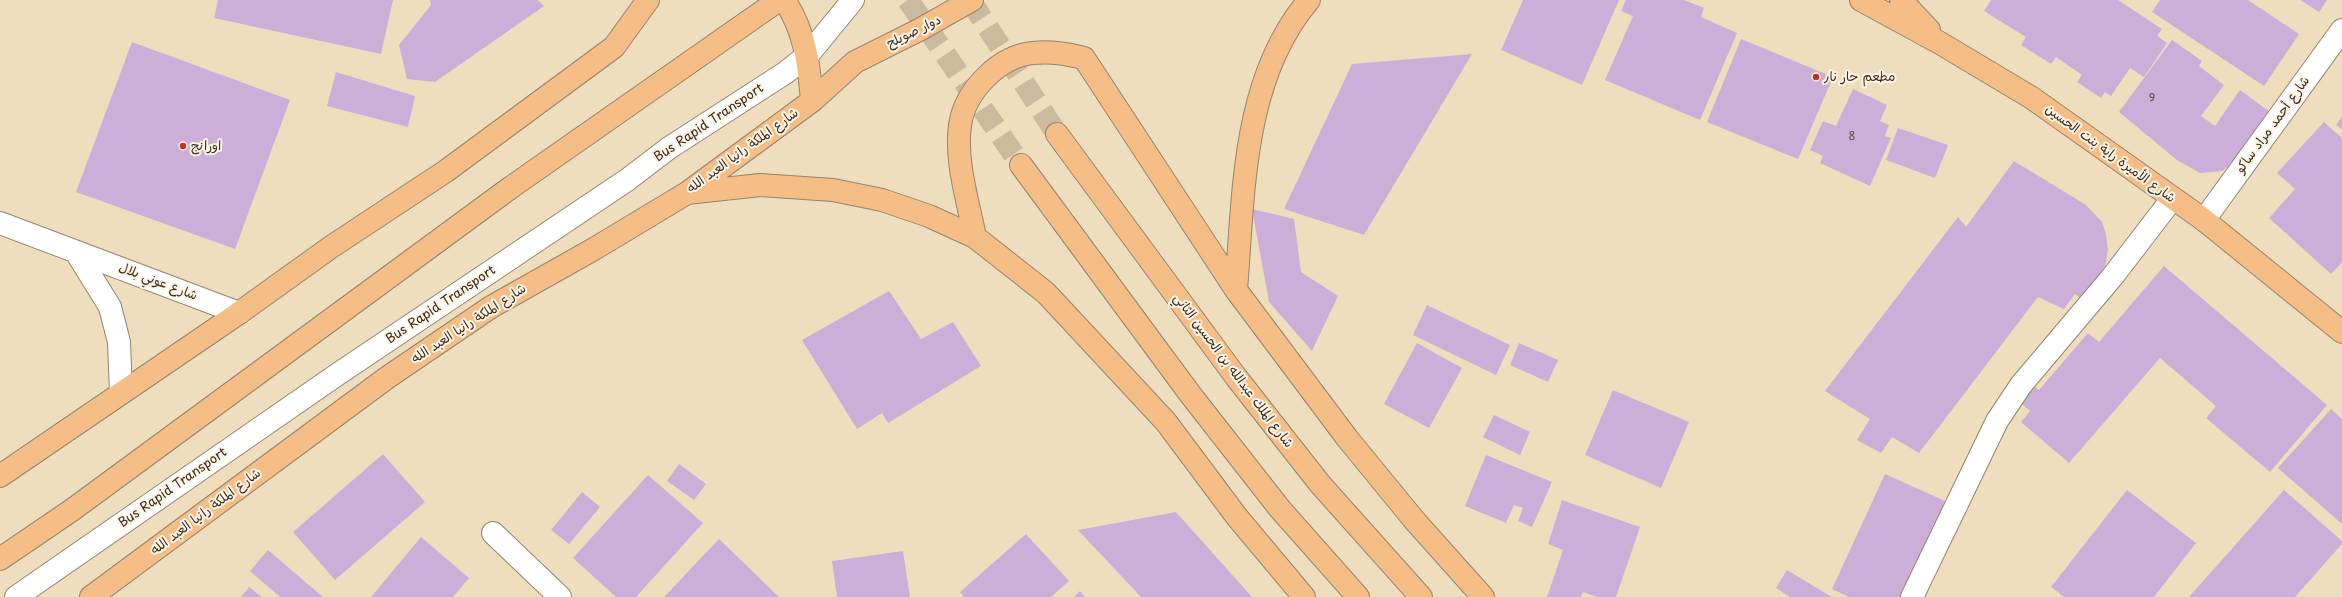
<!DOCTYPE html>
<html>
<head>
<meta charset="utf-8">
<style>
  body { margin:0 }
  canvas { display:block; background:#efdebd }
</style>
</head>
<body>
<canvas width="2342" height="597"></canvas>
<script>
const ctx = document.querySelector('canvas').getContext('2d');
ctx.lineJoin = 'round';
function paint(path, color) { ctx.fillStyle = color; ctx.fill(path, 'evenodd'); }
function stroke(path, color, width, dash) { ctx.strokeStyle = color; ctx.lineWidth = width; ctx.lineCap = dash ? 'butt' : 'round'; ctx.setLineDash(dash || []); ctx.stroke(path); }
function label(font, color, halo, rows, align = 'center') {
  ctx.font = font + ' "Playpen Sans","Playpen Sans Arabic",sans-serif'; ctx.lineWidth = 4; ctx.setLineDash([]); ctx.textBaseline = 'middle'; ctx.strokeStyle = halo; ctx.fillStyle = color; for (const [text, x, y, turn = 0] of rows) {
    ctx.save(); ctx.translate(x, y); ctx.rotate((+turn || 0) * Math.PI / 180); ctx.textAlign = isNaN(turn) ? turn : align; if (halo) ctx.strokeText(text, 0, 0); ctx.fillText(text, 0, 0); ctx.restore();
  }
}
const building = new Path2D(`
  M218 0H393L381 54 214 18Z
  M430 0H538L544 6 435 82 407 79 399 45 431 5Z
  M1523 0H1619L1582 85 1501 50Z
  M1626 0H1684L1704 8 1701 17 1737 33 1700 120 1605 80 1633 16 1621 11Z
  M1991 0H2118L2162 29 2157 36 2167 43 2144 77 2130 68 2111 96 2105 92 2101 98 2077 82 2082 75 2056 57 2051 64 2021 45 2026 37 1984 11Z
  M2160 0H2248L2299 34 2264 86 2152 12Z
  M2300 0H2327L2319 12Z
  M1741 39 1833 77 1798 159 1707 122Z
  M2172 40 2202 61 2199 66 2224 85 2201 116 2215 126 2240 90 2274 115 2241 157 2222 171 2200 173 2177 160 2119 112Z
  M132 42 290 100 235 249 76 192Z
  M1472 54 1364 235 1284 209 1352 64Z
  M336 72 415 96 408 127 327 106Z
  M1853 89 1887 105 1880 121 1889 125 1885 136 1891 138 1870 186 1820 163 1823 156 1810 150 1823 121 1836 126Z
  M2342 117V129L2336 125Z
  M2324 122 2342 138V262L2331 274 2269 218 2295 189 2277 173Z
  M1898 128 1948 145 1935 178 1886 160Z
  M2014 161 2086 205 2102 222 2106 234 2108 250 2105 267 2083 300 2075 294 2064 309 2038 297 1919 453 1892 437 1881 453 1857 440 1870 419 1825 391 1958 217 1966 227Z
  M1252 209 1294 219 1301 272 1338 296 1312 351 1269 302Z
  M2164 266 2327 405 2270 472 2206 418 2216 406 2160 358 2069 463 2021 422 2030 411 2021 403 2035 387 2039 390 2088 333 2099 342Z
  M889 291 921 339 953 322 981 366 888 423 882 413 857 429 802 340Z
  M1427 305 1510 345 1496 375 1413 335Z
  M1417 343 1462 368 1429 428 1384 404Z
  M1519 343 1558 360 1548 382 1510 365Z
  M1613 390 1689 422 1661 488 1585 455Z
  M2331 409 2342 419V524L2278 468Z
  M1494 415 1530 432 1520 455 1483 437Z
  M383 454 425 502 335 580 293 532Z
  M1486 455 1552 482 1532 527 1518 521 1523 508 1514 505 1506 523 1465 506Z
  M679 464 706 484 694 500 667 481Z
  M1885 474 1945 501 1901 597H1849L1832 589Z
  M648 475 703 523 636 597H616L573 558Z
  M2127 490 2196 543 2154 597H2064L2051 587Z
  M2284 490 2342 541V544L2295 597H2189Z
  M582 492 600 507 569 544 551 530Z
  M1562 500 1640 527 1616 597H1597L1583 592 1581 597H1547L1563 550 1548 544Z
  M1176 512 1252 597H1141L1078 530Z
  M1026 534 1069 581 1051 597H964L960 592Z
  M421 537 469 578 453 597H371Z
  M719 539 779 597H664Z
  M268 550 323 597H280L250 571Z
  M903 551 910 597H837L832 561Z
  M1787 570 1832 597H1790L1776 588Z
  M249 587 262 597H241Z
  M1080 591 1085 597H1074Z`);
const highwayTunnel = new Path2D(`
  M908 0 1021 165
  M970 0 1057 134`);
const minor = new Path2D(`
  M2204 220 2342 30
  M0 223 239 313
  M76 252 110 307 119 342 121 393
  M493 533 560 597
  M16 597 338 374 627 180 669 148 785 73 808 55 853 0
  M1912 597 1997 421 2021 385 2113 276 2172 199`);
const major = new Path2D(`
  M784 0C805 30 809 65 812 101
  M1861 0 1940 43 2032 98 2204 220 2342 332
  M1901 0 1929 30
  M687 193 760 185 833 190 882 200 929 216 975 237 1046 293 1166 422 1237 517 1304 597
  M975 237C968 201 955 161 960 125 965 91 999 56 1033 53 1052 51 1067 54 1084 58L1236 290 1347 438 1415 521 1483 597
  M1236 290C1244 192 1242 79 1309 0
  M0 476 239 313 331 247 446 171 614 47 648 0
  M0 559 72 510 510 188 779 0
  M91 597 388 377 491 307 594 249 687 193 812 101 855 62 919 30 972 0`);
const highway = new Path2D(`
  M1057 134 1236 377 1320 484 1421 597
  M1021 165 1190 394 1280 509 1358 597`);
const markers = [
  [1816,77,4,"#c8321e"],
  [183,146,4,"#c8321e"]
];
const numberNames = [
  ["9",2152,99],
  ["8",1852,137]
];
const streetNames = [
  ["دوار صويلح",914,32,-26],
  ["Bus Rapid Transport",709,123,-34],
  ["شارع أحمد مراد ساكو",2273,125,-54],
  ["شارع الملكة رانيا العبد الله",743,151,-36],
  ["شارع الأميرة راية بنت الحسين",2110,154,36],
  ["شارع عوني بلال",158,282,21],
  ["Bus Rapid Transport",441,305,-34],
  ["شارع الملكة رانيا العبد الله",469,324,-33],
  ["شارع الملك عبدالله بن الحسين الثاني",1233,371,53],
  ["Bus Rapid Transport",173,488,-35],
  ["شارع الملكة رانيا العبد الله",206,512,-37]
];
const poiNames = [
  ["مطعم حار نار",1824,77],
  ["اورانج",191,146]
];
paint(building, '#cdaed9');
stroke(highwayTunnel, '#cbba9d', 22, [22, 11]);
stroke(minor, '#95846e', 24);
stroke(major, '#95846e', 24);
stroke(highway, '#95846e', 24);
stroke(minor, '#fff', 22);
stroke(major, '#f6be87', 22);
stroke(highway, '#f6be87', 22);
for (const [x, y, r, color] of markers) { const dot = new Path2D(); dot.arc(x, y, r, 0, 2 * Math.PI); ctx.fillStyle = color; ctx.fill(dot); stroke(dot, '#fcf5e5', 1.5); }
label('11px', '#604b4d', null, numberNames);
label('13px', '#3b2a1e', '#fcf5e5', streetNames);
label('13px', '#3b2a1e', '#fcf5e5', poiNames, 'left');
</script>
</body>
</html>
